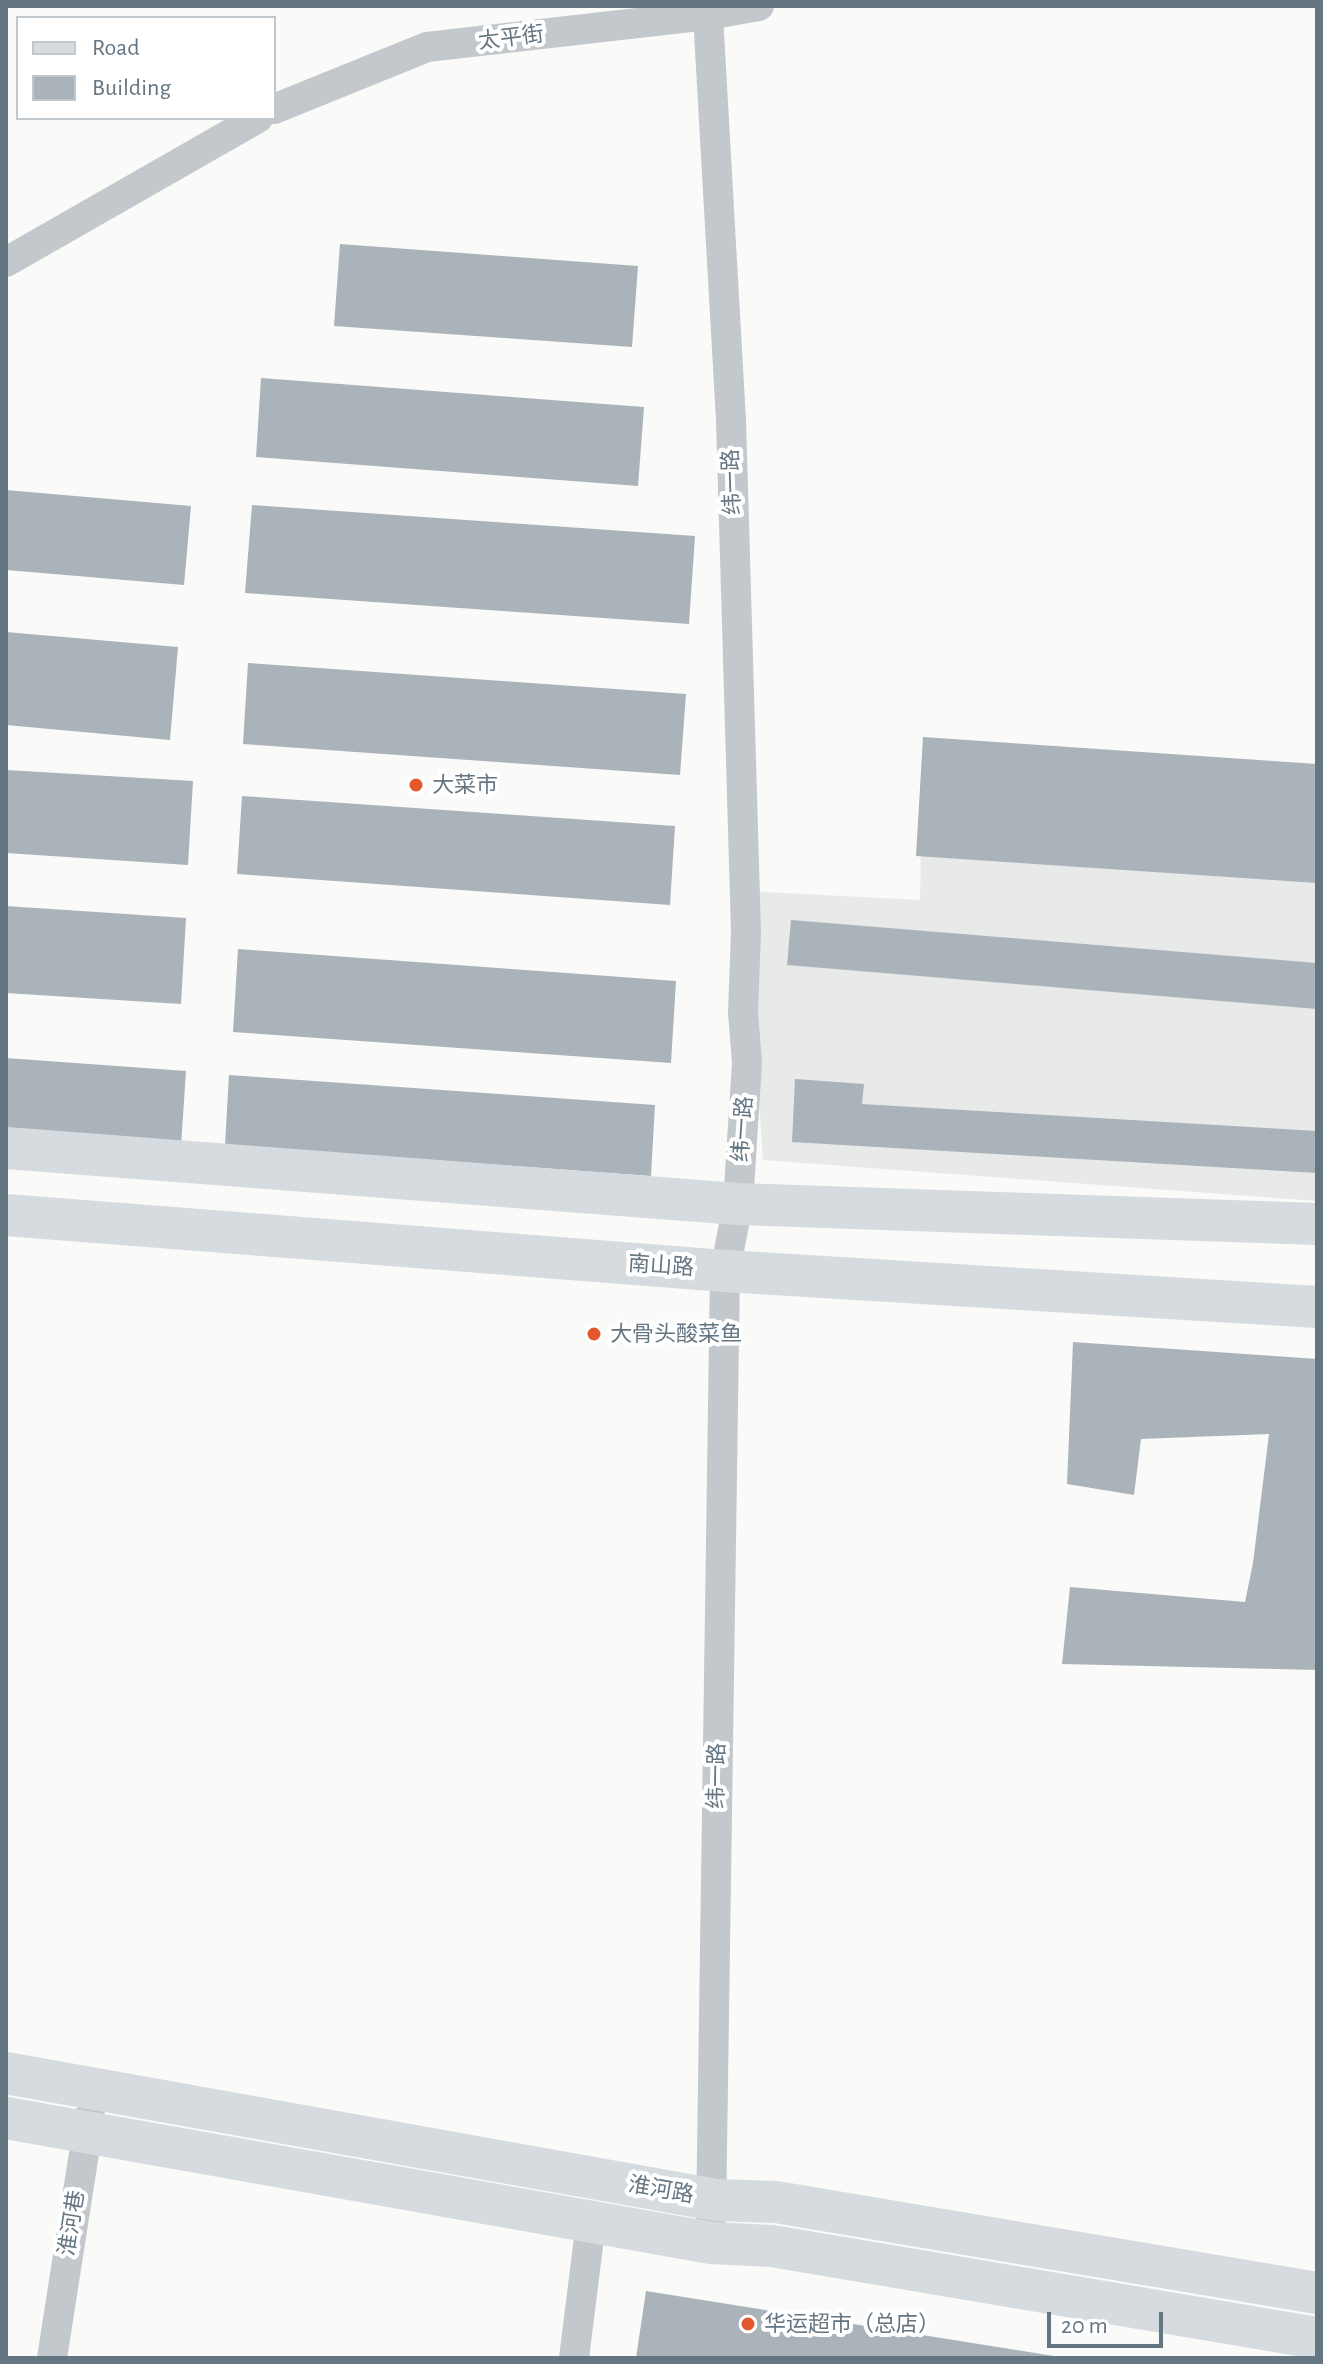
<!DOCTYPE html>
<html>
<head>
<meta charset="utf-8">
<style>
  body { margin:0 }
  #map { position:relative; width:1323px; height:2364px; overflow:hidden; background:#fafaf8; font-family:"Alegreya Sans",sans-serif }
  canvas { display:block }
  .frame { position:absolute; inset:0; border:8px solid #657683; pointer-events:none }
  .legend { position:absolute; left:16px; top:16px; width:260px; height:104px; box-sizing:border-box; background:#fff; border:2px solid #c1c8cd; margin:0; padding:10px 14px; list-style:none; font-size:24px; color:#657683 }
  .legend li { display:flex; align-items:center; gap:16px; height:40px }
  .legend b { width:40px; border:2px solid #c1c8cd }
  .scale { position:absolute; left:1047px; top:2312px; width:116px; height:36px; box-sizing:border-box; border:4px solid #657683; border-top:0; padding-left:10px; font-size:24px; line-height:28px; white-space:nowrap; color:#657683; -webkit-text-stroke:6px #fff; paint-order:stroke }
</style>
</head>
<body>
<div id="map">
<canvas width="1323" height="2364"></canvas>
<div class="frame"></div>
<ul class="legend">
<li><b style="height:10px;background:#d6dbdf"></b>Road</li>
<li><b style="height:22px;background:#aab3b9"></b>Building</li>
</ul>
<div class="scale">20 m</div>
</div>
<script>
const ctx = document.querySelector('canvas').getContext('2d');
ctx.lineJoin = 'round';
function paint(path, color) { ctx.fillStyle = color; ctx.fill(path, 'evenodd'); }
function stroke(path, color, width, dash) { ctx.strokeStyle = color; ctx.lineWidth = width; ctx.lineCap = dash ? 'butt' : 'round'; ctx.setLineDash(dash || []); ctx.stroke(path); }
function label(font, color, halo, rows, align = 'center') {
  ctx.font = font + ' "Alegreya Sans","Noto Sans SC",sans-serif'; ctx.lineWidth = 8; ctx.setLineDash([]); ctx.textBaseline = 'middle'; ctx.strokeStyle = halo; ctx.fillStyle = color; for (const [text, x, y, turn = 0] of rows) {
    ctx.save(); ctx.translate(x, y); ctx.rotate((+turn || 0) * Math.PI / 180); ctx.textAlign = isNaN(turn) ? turn : align; if (halo) ctx.strokeText(text, 0, 0); ctx.fillText(text, 0, 0); ctx.restore();
  }
}
const built = new Path2D(`
  M923 737 1317 769V1201L763 1160 745 891 920 900Z`);
const building = new Path2D(`
  M340 244 638 266 632 347 334 326Z
  M261 378 644 407 638 486 256 457Z
  M6 490 191 506 184 585 6 570Z
  M252 505 695 536 689 624 245 593Z
  M6 632 178 647 170 740 6 725Z
  M248 663 686 694 680 775 243 744Z
  M923 737 1317 764V883L916 856Z
  M6 770 193 781 188 865 6 853Z
  M242 796 675 826 670 905 237 874Z
  M6 906 186 918 181 1004 6 993Z
  M791 920 1317 963V1009L787 965Z
  M238 949 676 981 671 1063 233 1032Z
  M6 1058 186 1071 181 1146 6 1134Z
  M229 1075 655 1105 651 1176 225 1145Z
  M795 1079 864 1084 862 1104 1317 1131V1173L792 1142Z
  M1073 1342 1317 1359V1670L1062 1664 1070 1587 1245 1602 1253 1563 1269 1434 1141 1439 1134 1495 1067 1484Z
  M646 2291 1054 2356V2358H636Z`);
const street = new Path2D(`
  M708 15 731 420 746 932 743 1012 747 1063 738 1204 725 1271 711 2218
  M274 109 427 47 708 15 759 6
  M6 262 258 118
  M52 2358 90 2115
  M574 2358 591 2222`);
const secondary = new Path2D(`
  M6 1148 738 1204 1317 1224
  M6 1215 725 1271 1317 1307
  M6 2073 716 2200 776 2202 1317 2293
  M6 2118 711 2243 772 2246 1317 2338`);
const markers = [
  [416,785,8,"#e4572e"],
  [594,1334,8,"#e4572e"],
  [748,2324,8,"#e4572e"]
];
const streetNames = [
  ["太平街",511,38,-7],
  ["纬一路",732,482,-92],
  ["纬一路",743,1129,-86],
  ["南山路",661,1266,4],
  ["纬一路",717,1776,-89],
  ["淮河路",661,2190,10],
  ["淮河巷",72,2223,-81]
];
const poiNames = [
  ["大菜市",432,785],
  ["大骨头酸菜鱼",610,1334],
  ["华运超市（总店）",764,2324]
];
paint(built, '#e8e9e9');
paint(building, '#aab3b9');
stroke(street, '#c3c8cc', 30);
stroke(secondary, '#d6dbdf', 42);
for (const [x, y, r, color] of markers) { const dot = new Path2D(); dot.arc(x, y, r, 0, 2 * Math.PI); ctx.fillStyle = color; ctx.fill(dot); stroke(dot, '#fff', 3); }
label('22px', '#657683', '#fff', streetNames);
label('22px', '#657683', '#fff', poiNames, 'left');
</script>
</body>
</html>
